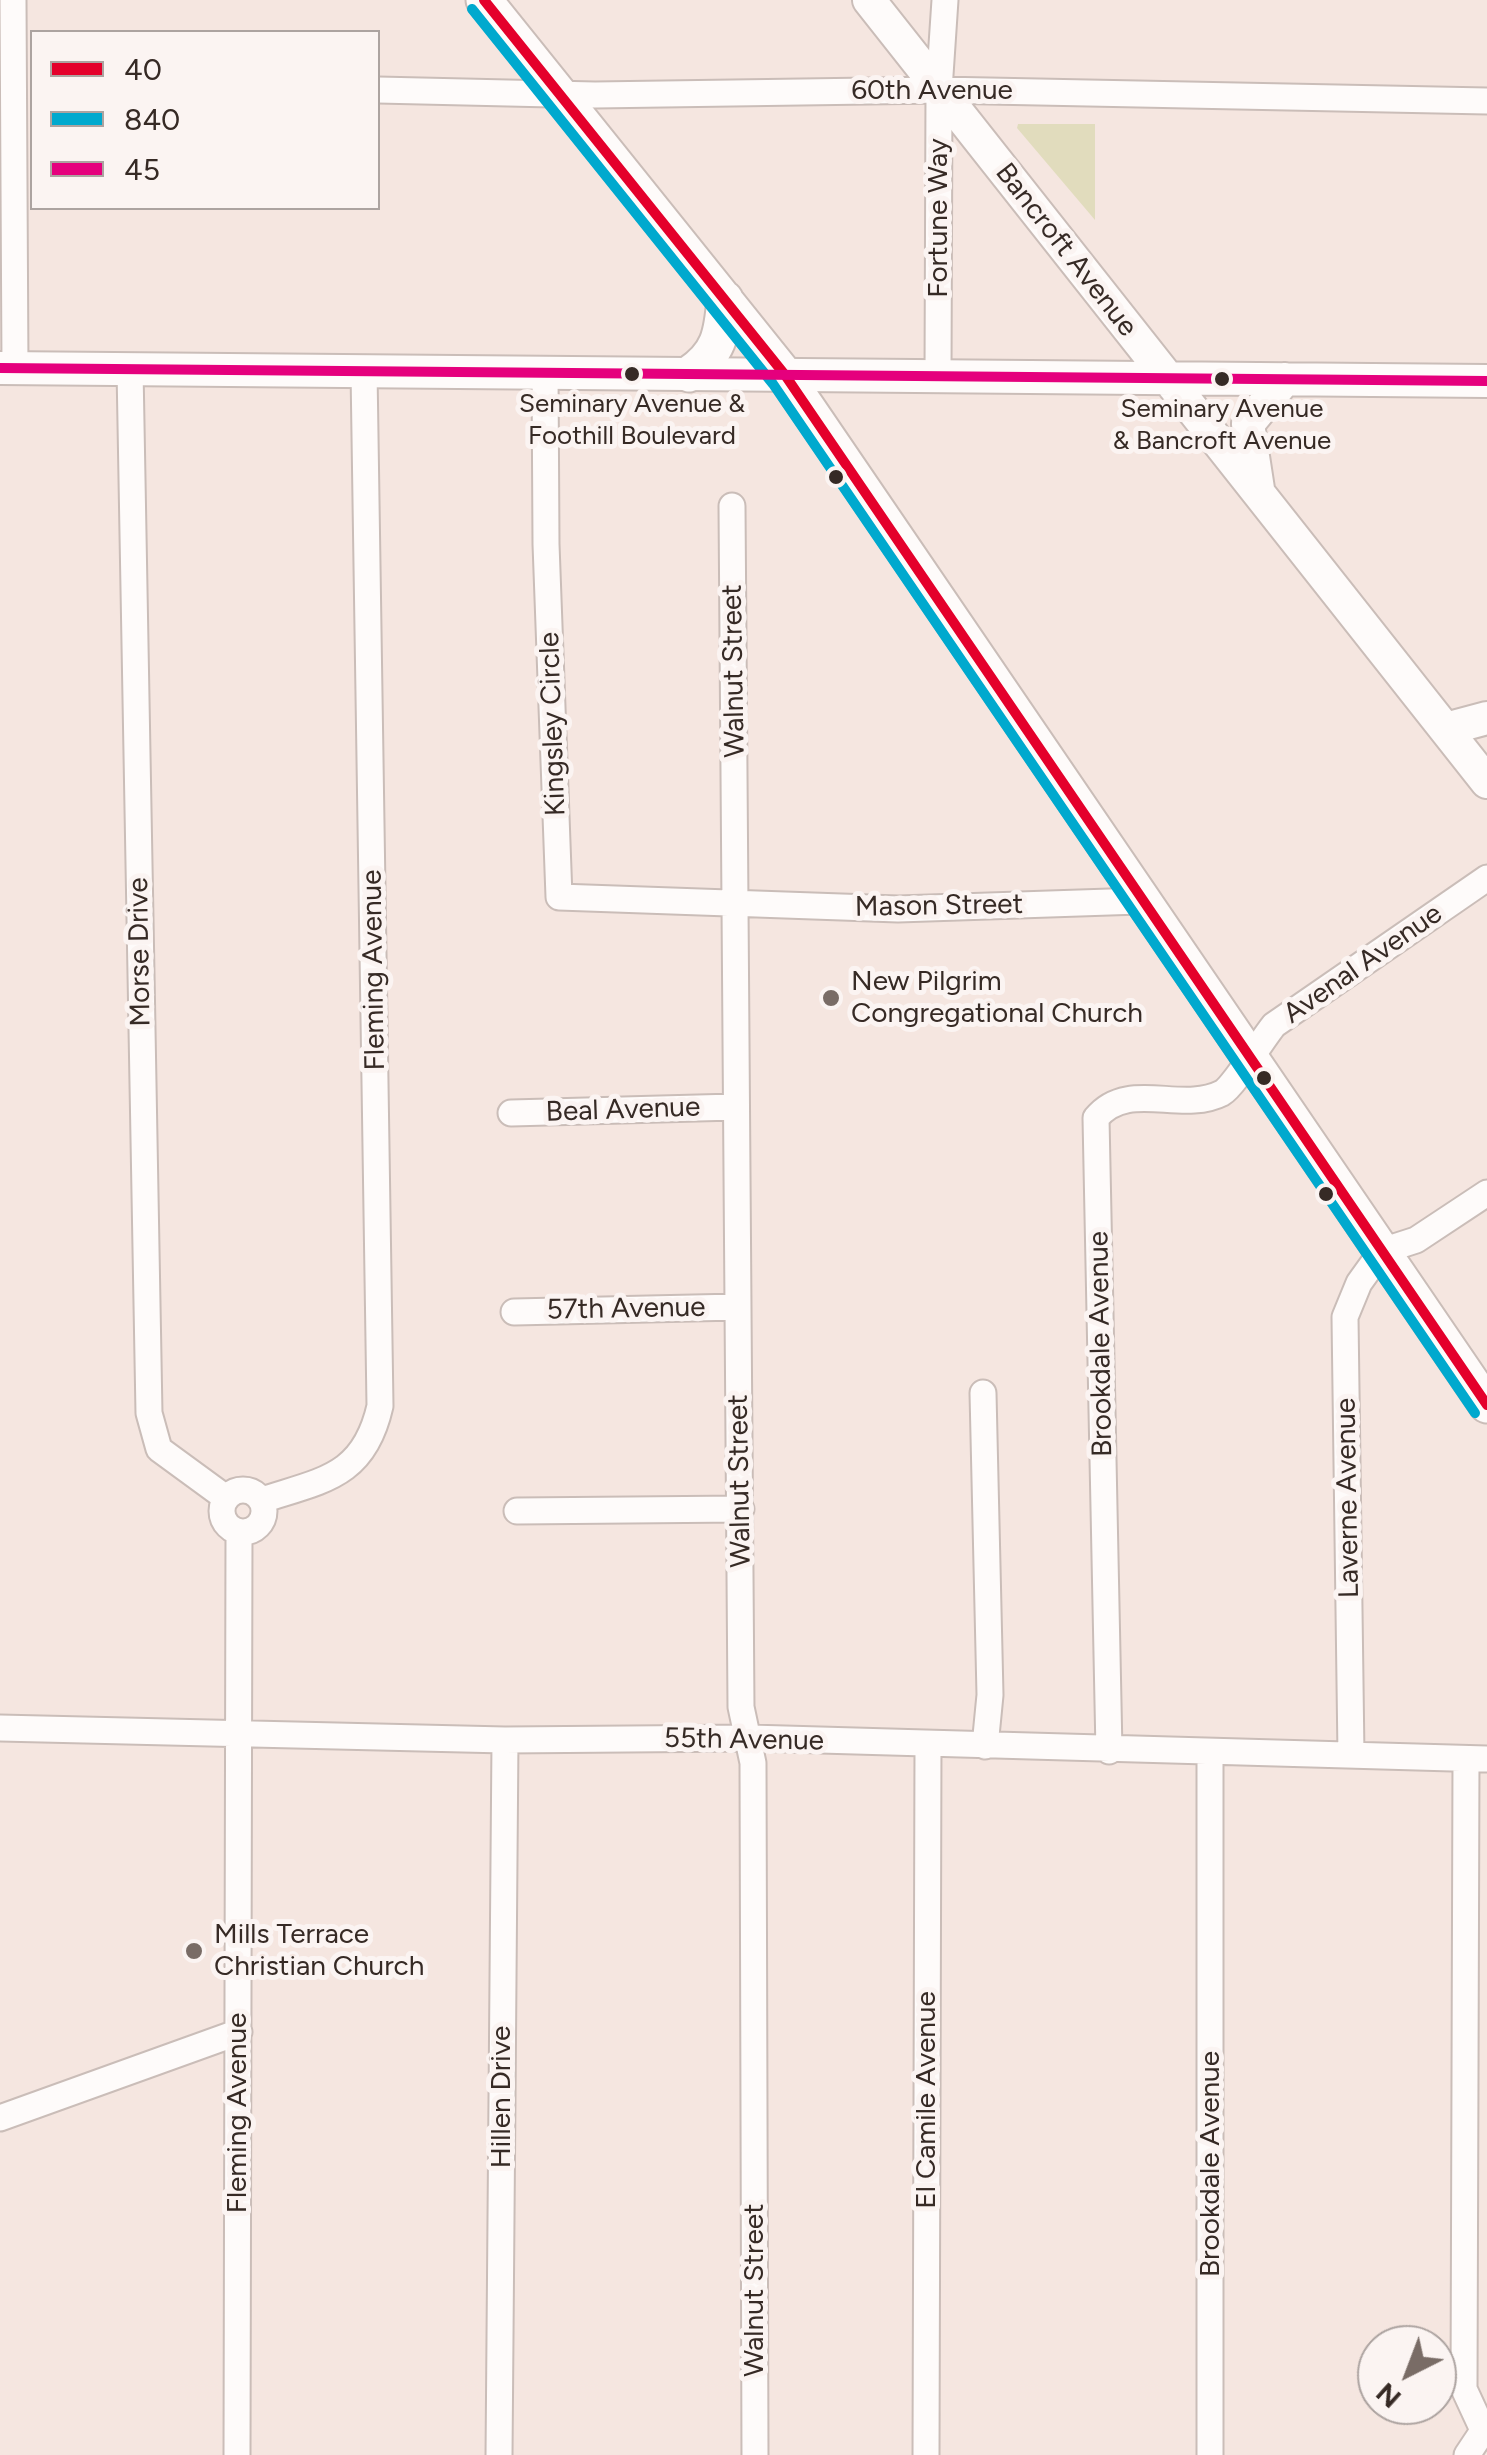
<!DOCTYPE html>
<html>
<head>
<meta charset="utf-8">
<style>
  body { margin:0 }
  #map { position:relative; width:1487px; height:2455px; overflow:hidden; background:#f5e6e0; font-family:Figtree,sans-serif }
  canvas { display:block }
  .legend { position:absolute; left:30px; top:30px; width:350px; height:180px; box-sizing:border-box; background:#fbf4f2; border:2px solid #aca3a0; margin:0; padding:12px 18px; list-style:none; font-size:30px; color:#362a25 }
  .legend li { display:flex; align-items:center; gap:20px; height:50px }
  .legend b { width:50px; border:2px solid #aca3a0 }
  .north { position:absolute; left:1357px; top:2325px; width:100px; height:100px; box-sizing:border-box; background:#fbf4f2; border:2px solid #aca3a0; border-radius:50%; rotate:222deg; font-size:28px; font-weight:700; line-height:40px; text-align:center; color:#362a25 }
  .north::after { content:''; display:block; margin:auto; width:35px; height:45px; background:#796c66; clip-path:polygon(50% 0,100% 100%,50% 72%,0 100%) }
</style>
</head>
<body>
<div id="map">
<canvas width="1487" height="2455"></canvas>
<ul class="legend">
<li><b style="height:12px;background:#e4002b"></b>40</li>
<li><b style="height:12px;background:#00a9ce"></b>840</li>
<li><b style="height:12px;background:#e5007d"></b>45</li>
</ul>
<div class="north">N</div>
</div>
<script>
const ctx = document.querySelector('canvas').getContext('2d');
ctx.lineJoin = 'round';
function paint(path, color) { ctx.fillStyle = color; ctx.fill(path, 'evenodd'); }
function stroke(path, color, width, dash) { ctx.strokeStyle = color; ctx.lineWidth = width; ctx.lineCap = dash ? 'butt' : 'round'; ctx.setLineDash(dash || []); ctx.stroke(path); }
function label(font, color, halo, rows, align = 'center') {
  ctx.font = font + ' Figtree,sans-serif'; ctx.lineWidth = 10; ctx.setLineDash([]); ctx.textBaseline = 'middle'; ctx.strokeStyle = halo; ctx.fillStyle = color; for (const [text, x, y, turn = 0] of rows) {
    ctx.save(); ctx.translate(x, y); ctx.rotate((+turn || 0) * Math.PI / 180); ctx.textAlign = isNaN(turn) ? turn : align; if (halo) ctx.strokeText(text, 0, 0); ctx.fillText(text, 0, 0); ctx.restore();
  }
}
const green = new Path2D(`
  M1018 124H1095V220L1017 128Z`);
const minor = new Path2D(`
  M13 0 15 368
  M378 90 595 95 939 90 1487 101
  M130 369 149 1413 159 1449 226 1498
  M545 373 546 544 559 897 898 909 1140 901
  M938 376 939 90 945 0
  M732 506 741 1707 753 1763 755 2455
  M511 1113 735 1107
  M514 1312 738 1307
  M983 1393 990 1695 985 1746
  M222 1511a21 21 0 1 1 42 0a21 21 0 1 1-42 0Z
  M262 1500C323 1480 364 1477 380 1406L364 371
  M517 1511 741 1509
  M0 1728 505 1740 750 1738 1487 1759
  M1109 1751 1096 1118C1128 1079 1181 1114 1222 1093 1234 1086 1261 1041 1274 1025L1487 878
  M1210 1754V2455
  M1351 1755 1345 1317 1359 1283 1382 1251 1416 1240 1487 1193
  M1466 1759 1464 2389 1483 2430
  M0 2118 239 2032
  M237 2455 239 1532
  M499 2455 505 1740
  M926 2455 928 1744
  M1467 2455 1487 2425`);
const tertiary = new Path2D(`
  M869 0 1487 782
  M0 368 1487 381
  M1258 489 1248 424 1285 379
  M1446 729 1487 718`);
const secondary = new Path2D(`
  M484 0 785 375 1487 1405
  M689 374C719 354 722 334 725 299`);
const bus1 = new Path2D(`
  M484 0 785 375 1487 1405`);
const bus2 = new Path2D(`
  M472 9 773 384 1475 1413`);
const bus3 = new Path2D(`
  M0 368 1487 381`);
const markers = [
  [632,374,9,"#362a25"],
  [1222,379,9,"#362a25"],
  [836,477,9,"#362a25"],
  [831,998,10,"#796c66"],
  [1264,1078,9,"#362a25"],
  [1326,1194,9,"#362a25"],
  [194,1951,10,"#796c66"]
];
const busNames = [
  ["Seminary Avenue &",632,404],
  ["Foothill Boulevard",632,436],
  ["Seminary Avenue",1222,409],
  ["& Bancroft Avenue",1222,441]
];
const streetNames = [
  ["60th Avenue",932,91],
  ["Fortune Way",939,218,-90],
  ["Bancroft Avenue",1066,250,52],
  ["Walnut Street",734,671,-91],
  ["Kingsley Circle",553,724,-92],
  ["Mason Street",939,906,-1],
  ["Morse Drive",140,952,-91],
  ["Avenal Avenue",1363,964,-35],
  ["Fleming Avenue",374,970,-91],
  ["Beal Avenue",623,1110,-2],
  ["57th Avenue",626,1309,-1],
  ["Brookdale Avenue",1101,1344,-91],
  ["Walnut Street",740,1481,-91],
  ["Laverne Avenue",1348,1498,-91],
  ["55th Avenue",744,1740,1],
  ["Hillen Drive",502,2097,-90],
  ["El Camile Avenue",927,2100,-90],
  ["Fleming Avenue",238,2113,-90],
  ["Brookdale Avenue",1211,2164,-90],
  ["Walnut Street",755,2290,-90]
];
const poiNames = [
  ["New Pilgrim",851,982],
  ["Congregational Church",851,1014],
  ["Mills Terrace",214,1935],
  ["Christian Church",214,1967]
];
paint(green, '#e1dcbd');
stroke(minor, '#cabdb8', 29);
stroke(tertiary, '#cabdb8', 36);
stroke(secondary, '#cabdb8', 39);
stroke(minor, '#fefbfa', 25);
stroke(tertiary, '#fefbfa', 32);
stroke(secondary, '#fefbfa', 35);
stroke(bus1, '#e4002b', 10);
stroke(bus2, '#00a9ce', 10);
stroke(bus3, '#e5007d', 10);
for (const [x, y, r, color] of markers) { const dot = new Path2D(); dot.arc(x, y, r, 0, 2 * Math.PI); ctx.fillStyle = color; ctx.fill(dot); stroke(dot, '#fbf4f2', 4); }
label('26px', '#362a25', '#fbf4f2', busNames);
label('28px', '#362a25', '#fbf4f2', streetNames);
label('28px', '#362a25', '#fbf4f2', poiNames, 'left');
</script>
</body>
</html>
